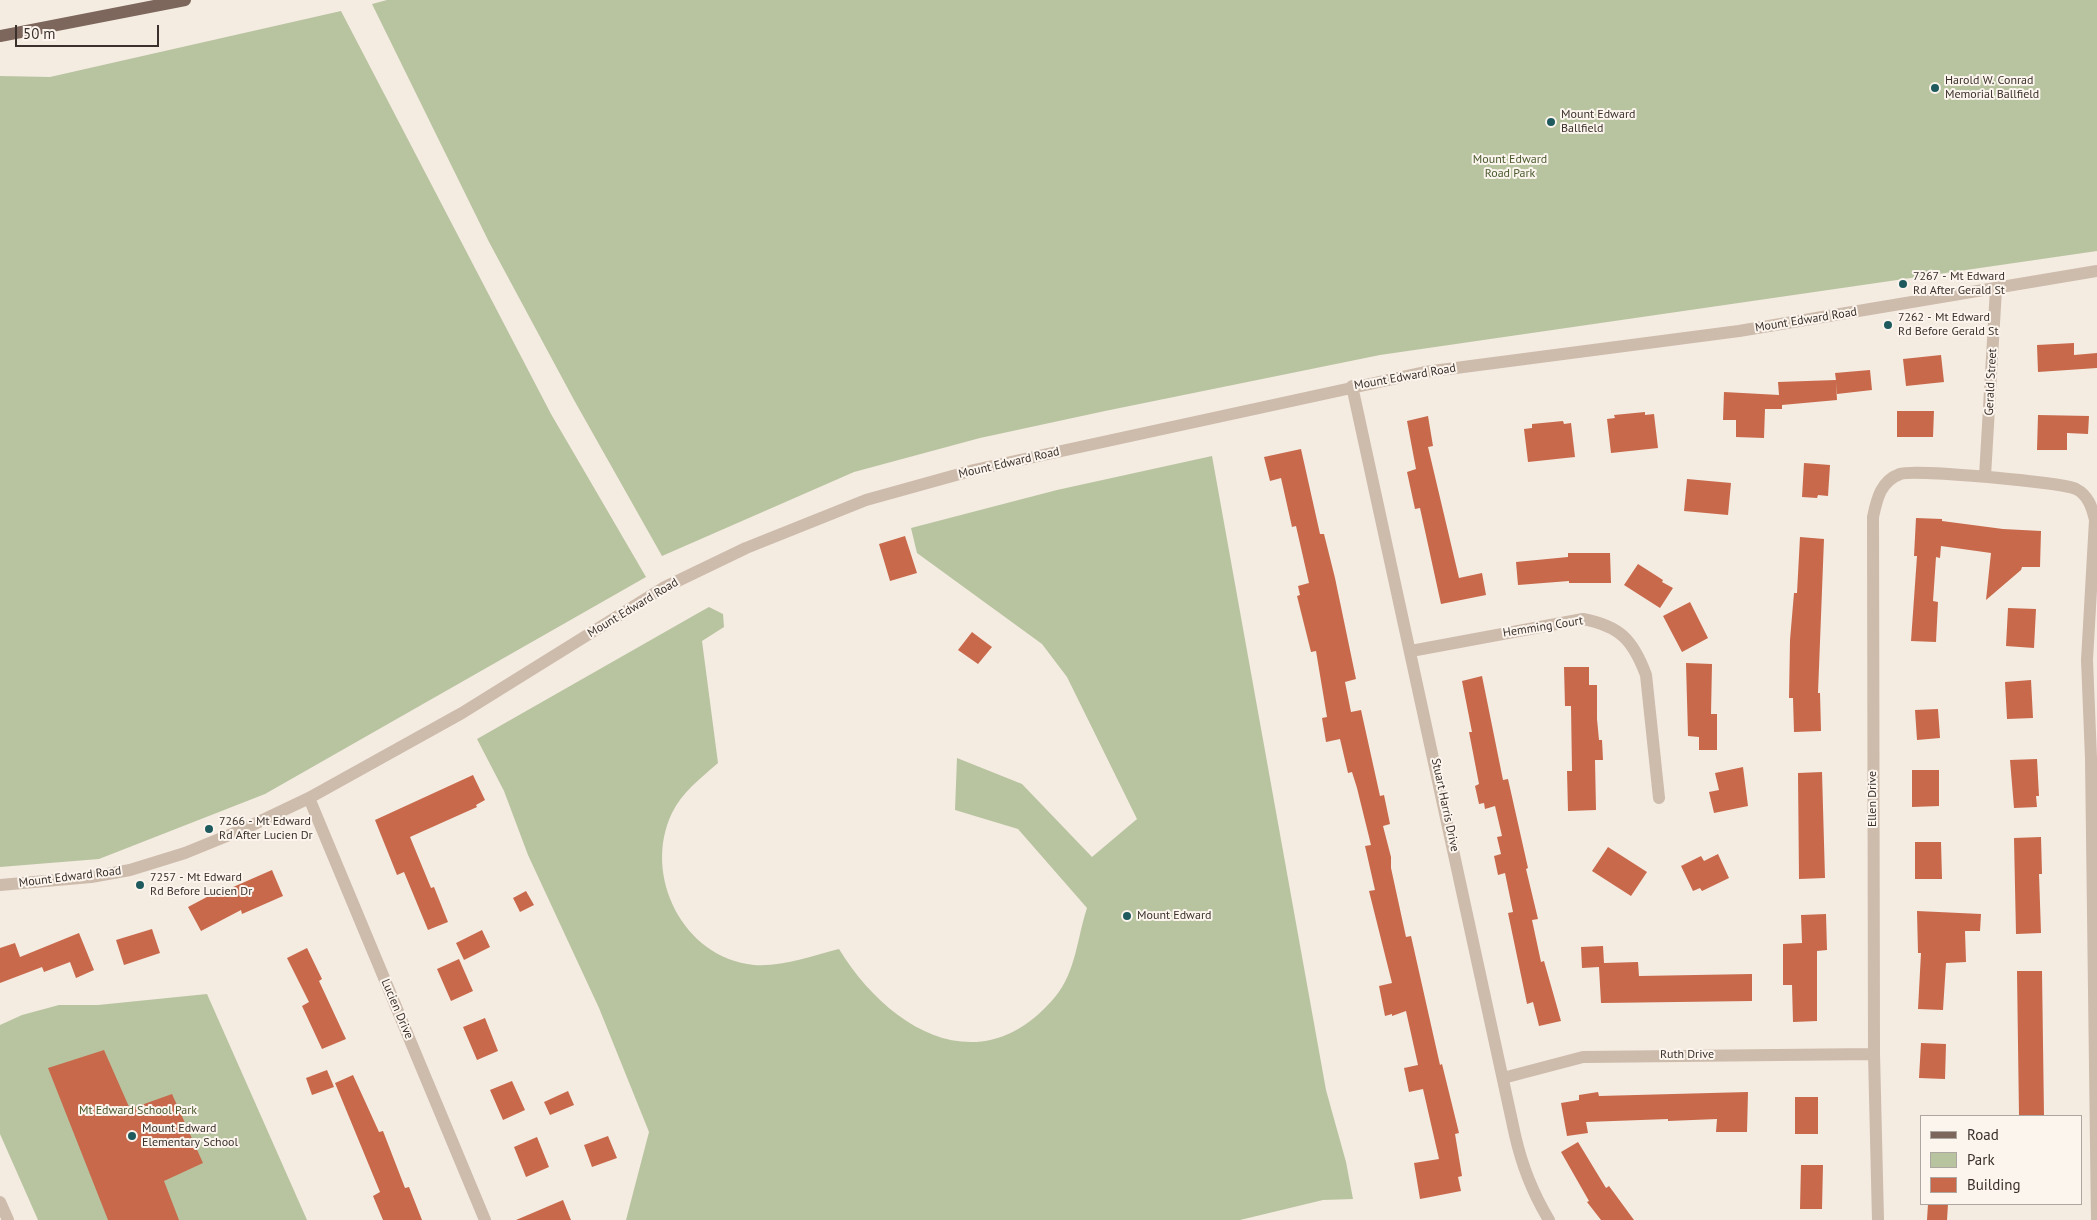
<!DOCTYPE html>
<html>
<head>
<meta charset="utf-8">
<style>
  body { margin:0 }
  #map { position:relative; width:2097px; height:1220px; overflow:hidden; background:#f4ebe1; font-family:"PT Sans",sans-serif }
  canvas { display:block }
  .legend { position:absolute; left:1920px; top:1115px; width:162px; height:90px; box-sizing:border-box; background:#fbf5ee; border:1px solid #aea6a0; margin:0; padding:6px 9px; list-style:none; font-size:15px; color:#3b302b }
  .legend li { display:flex; align-items:center; gap:10px; height:25px }
  .legend b { width:25px; border:1px solid #aea6a0 }
  .scale { position:absolute; left:15px; top:25px; width:144px; height:22px; box-sizing:border-box; border:2px solid #3b302b; border-top:0; padding-left:6px; font-size:15px; line-height:18px; white-space:nowrap; color:#3b302b; -webkit-text-stroke:4px #fbf5ee; paint-order:stroke }
</style>
</head>
<body>
<div id="map">
<canvas width="2097" height="1220"></canvas>
<ul class="legend">
<li><b style="height:6px;background:#7d675c"></b>Road</li>
<li><b style="height:14px;background:#b8c4a0"></b>Park</li>
<li><b style="height:14px;background:#c8694b"></b>Building</li>
</ul>
<div class="scale">50 m</div>
</div>
<script>
const ctx = document.querySelector('canvas').getContext('2d');
ctx.lineJoin = 'round';
function paint(path, color) { ctx.fillStyle = color; ctx.fill(path, 'evenodd'); }
function stroke(path, color, width, dash) { ctx.strokeStyle = color; ctx.lineWidth = width; ctx.lineCap = dash ? 'butt' : 'round'; ctx.setLineDash(dash || []); ctx.stroke(path); }
function label(font, color, halo, rows, align = 'center') {
  ctx.font = font + ' "PT Sans",sans-serif'; ctx.lineWidth = 4; ctx.setLineDash([]); ctx.textBaseline = 'middle'; ctx.strokeStyle = halo; ctx.fillStyle = color; for (const [text, x, y, turn = 0] of rows) {
    ctx.save(); ctx.translate(x, y); ctx.rotate((+turn || 0) * Math.PI / 180); ctx.textAlign = isNaN(turn) ? turn : align; if (halo) ctx.strokeText(text, 0, 0); ctx.fillText(text, 0, 0); ctx.restore();
  }
}
const green = new Path2D(`
  M387 0H2097V251L1380 355 1105 411 980 438 854 472 662 556 574 400 489 242 372 4Z
  M341 11 551 414 646 577 265 794 99 859 0 867V76L50 77Z
  M1212 456 1326 1090 1346 1162 1353 1199 1323 1200 1240 1220H626L649 1132 599 1008 528 855 504 791 477 739 700 612 709 607 723 614 724 627 702 641 718 763C701 778 682 792 672 813 642 875 683 958 754 965 783 967 811 956 839 949 888 1029 981 1086 1055 997 1076 972 1077 938 1087 908L1018 829 955 810 957 758 1022 784 1092 857 1137 819 1067 677 1042 644 917 553 911 528 1057 490Z
  M207 994 307 1220H38L0 1134V1025L22 1015 59 1005H98Z`);
const building = new Path2D(`
  M2074 343V355L2097 353V368L2038 372 2037 345Z
  M1941 355 1944 382 1906 386 1903 359Z
  M1870 370 1872 390 1837 394 1836 381 1837 400 1782 405V409H1765L1764 438 1736 437V420H1723L1724 392 1779 395 1778 382 1836 380 1835 373Z
  M1897 411H1934L1933 437H1897Z
  M1645 412V415L1654 414 1658 448 1611 453 1607 419 1615 418 1614 415Z
  M2038 415 2089 416 2088 434 2067 433V450H2037Z
  M1428 416 1433 446 1428 447 1459 578 1482 573 1486 595 1441 604 1420 508 1415 509 1407 472 1416 469 1407 421Z
  M1563 421 1564 424 1571 423 1575 457 1528 462 1524 429 1532 428V424Z
  M1301 449 1320 534H1324L1335 578 1356 679 1345 682 1351 712 1361 710 1380 796 1384 795 1390 824 1383 826 1391 857V868L1406 937 1411 936 1440 1065 1442 1064 1459 1133 1455 1134 1462 1176 1458 1177 1461 1191 1420 1199 1414 1163 1439 1159 1423 1089 1409 1092 1404 1068 1418 1065 1406 1011 1392 1016V1014L1385 1016 1379 986 1392 983 1369 891 1375 890 1365 846 1371 845 1357 788 1352 772 1348 773 1340 739 1326 742 1322 718 1327 717 1316 651 1311 652 1297 596 1300 595 1298 586 1309 583 1296 526 1292 527 1281 478 1270 481 1264 457Z
  M1804 463 1830 465 1828 496 1818 495 1817 498 1802 497Z
  M1687 479 1731 483 1728 515 1684 511Z
  M1916 518 1942 519V521L2003 529 2041 531 2040 567H2022L2021 570 1986 600 1991 553 1941 546 1940 558 1936 557 1933 601 1938 602 1936 642 1911 641 1917 556H1914Z
  M905 536 917 573 890 581 879 544Z
  M1800 537 1824 539 1818 693H1820L1821 731 1794 732 1793 698H1789L1790 640 1794 593H1797Z
  M1568 553H1610L1611 583H1569V581L1518 585 1516 562 1568 557Z
  M1638 564 1663 580 1662 582 1673 588 1660 608 1624 585Z
  M1690 602 1708 638 1682 652 1663 616Z
  M2008 608 2036 609 2034 648 2006 646Z
  M972 632 992 647 978 664 958 650Z
  M1686 663 1712 664 1711 714H1717V750H1699V737L1688 736Z
  M1564 667H1589V685H1597V719L1599 740H1602L1603 760H1595L1596 810 1568 811 1567 771H1572L1571 706H1565Z
  M1482 676 1503 780 1508 779 1528 868 1526 869 1538 919 1532 920 1541 962 1544 961 1561 1021 1539 1026 1533 1002 1527 1004 1508 913 1513 912 1505 873 1498 875 1494 856 1501 854 1497 837 1502 836 1495 806 1485 809 1484 803 1479 804 1475 786 1479 784 1469 732H1472L1462 681Z
  M2031 680 2033 718 2007 719 2005 682Z
  M1938 709 1940 738 1917 740 1915 710Z
  M2037 759 2039 796H2036L2037 807 2014 808 2010 760Z
  M1743 767 1748 806 1714 813 1709 792 1719 790 1715 773Z
  M1912 770H1939V806L1912 807Z
  M1822 772 1825 878 1799 879 1798 773Z
  M473 775 485 800 476 805 477 807 410 837 431 888 434 887 448 922 428 930 404 872 397 875 375 820Z
  M2041 837 2042 874H2039L2041 933 2016 934 2014 838Z
  M1915 842H1941L1942 879H1915Z
  M1608 847 1647 872 1631 896 1592 871Z
  M1718 854 1729 878 1702 891 1700 888 1693 891 1681 866 1701 856 1704 861Z
  M272 870 283 896 242 914 241 910 201 931 188 907 222 889 224 891Z
  M526 891 534 905 520 912 513 898Z
  M1917 911 1981 914 1980 931H1965L1966 962 1946 963 1943 1010 1918 1009 1921 953H1918Z
  M1826 914 1827 950 1817 951V1021L1793 1022 1792 985H1783V944L1802 943 1801 915Z
  M152 929 160 953 124 965 116 940Z
  M482 930 490 947 464 960 456 943Z
  M79 933 94 970 76 978 70 962 44 972 42 967 0 983V948L15 943 20 957Z
  M1603 946 1604 963 1638 962 1639 976 1752 974V1001L1601 1003 1599 967 1582 968 1581 947Z
  M307 948 322 979 319 981 346 1039 322 1049 302 1006 309 1002 287 958Z
  M459 959 473 991 451 1001 437 969Z
  M2017 971H2042L2044 1116H2019Z
  M485 1018 498 1051 477 1060 463 1027Z
  M1921 1043 1946 1044 1945 1079 1919 1078Z
  M104 1050 130 1109 172 1094 203 1163 164 1181 179 1220H108L48 1068Z
  M327 1070 334 1087 312 1095 306 1078Z
  M353 1075 379 1132 383 1131 405 1188 409 1187 422 1220H383L373 1196 380 1192 335 1083Z
  M512 1081 525 1110 503 1120 490 1090Z
  M568 1091 574 1105 550 1115 544 1102Z
  M1598 1092 1599 1096 1748 1092 1747 1132H1716L1717 1119 1668 1121V1119L1586 1122 1588 1133 1567 1136 1561 1103 1579 1100V1095Z
  M1795 1097H1818V1134H1795Z
  M608 1136 617 1158 592 1167 584 1145Z
  M537 1137 549 1167 526 1177 514 1147Z
  M1578 1142 1606 1188 1609 1186 1634 1220H1601L1587 1202 1589 1201 1561 1152Z
  M1801 1165H1823L1822 1209H1800Z
  M563 1200 571 1220H516Z
  M1928 1204H1948L1947 1220H1927Z`);
const minor = new Path2D(`
  M1352 386 1515 1135C1522 1166 1532 1192 1549 1220
  M1985 476 1996 289
  M1411 651 1583 619C1620 626 1633 640 1646 675L1659 798
  M309 798 485 1220
  M0 885 91 877 130 870 185 853 244 829 309 798 462 713 663 588 746 548 866 500 974 470 1425 372 1739 331 2097 271
  M1503 1078 1583 1057 1874 1054
  M0 1202 8 1220
  M1878 1220 1874 1054 1873 517C1877 498 1881 481 1900 474 1914 469 2061 482 2076 489 2088 495 2092 507 2095 520L2087 660 2091 758 2097 1220`);
const major = new Path2D(`
  M0 36 185 0`);
const markers = [
  [1935,88,5,"#1f5a5e"],
  [1551,122,5,"#1f5a5e"],
  [1903,284,5,"#1f5a5e"],
  [1888,325,5,"#1f5a5e"],
  [209,829,5,"#1f5a5e"],
  [140,885,5,"#1f5a5e"],
  [1127,916,5,"#1f5a5e"],
  [132,1136,5,"#1f5a5e"]
];
const poiNames = [
  ["Harold W. Conrad",1945,81],
  ["Memorial Ballfield",1945,95],
  ["Mount Edward",1561,115],
  ["Ballfield",1561,129],
  ["7267 - Mt Edward",1913,277],
  ["Rd After Gerald St",1913,291],
  ["7262 - Mt Edward",1898,318],
  ["Rd Before Gerald St",1898,332],
  ["7266 - Mt Edward",219,822],
  ["Rd After Lucien Dr",219,836],
  ["7257 - Mt Edward",150,878],
  ["Rd Before Lucien Dr",150,892],
  ["Mount Edward",1137,916],
  ["Mount Edward",142,1129],
  ["Elementary School",142,1143]
];
const parkNames = [
  ["Mount Edward",1510,160],
  ["Road Park",1510,174],
  ["Mt Edward School Park",138,1111]
];
const streetNames = [
  ["Mount Edward Road",1806,320,-9],
  ["Mount Edward Road",1405,377,-10],
  ["Gerald Street",1991,382,-87],
  ["Mount Edward Road",1009,463,-13],
  ["Mount Edward Road",633,608,-31],
  ["Hemming Court",1543,627,-9],
  ["Ellen Drive",1873,799,-90],
  ["Stuart Harris Drive",1445,805,78],
  ["Mount Edward Road",70,877,-7],
  ["Lucien Drive",397,1009,67],
  ["Ruth Drive",1687,1055]
];
paint(green, '#b8c4a0');
paint(building, '#c8694b');
stroke(minor, '#cdbbac', 12);
stroke(major, '#7d675c', 12);
for (const [x, y, r, color] of markers) { const dot = new Path2D(); dot.arc(x, y, r, 0, 2 * Math.PI); ctx.fillStyle = color; ctx.fill(dot); stroke(dot, '#fbf5ee', 2); }
label('12px', '#3b302b', '#fbf5ee', poiNames, 'left');
label('12px', '#4a5a2e', '#fbf5ee', parkNames);
label('12px', '#3b302b', '#fbf5ee', streetNames);
</script>
</body>
</html>
